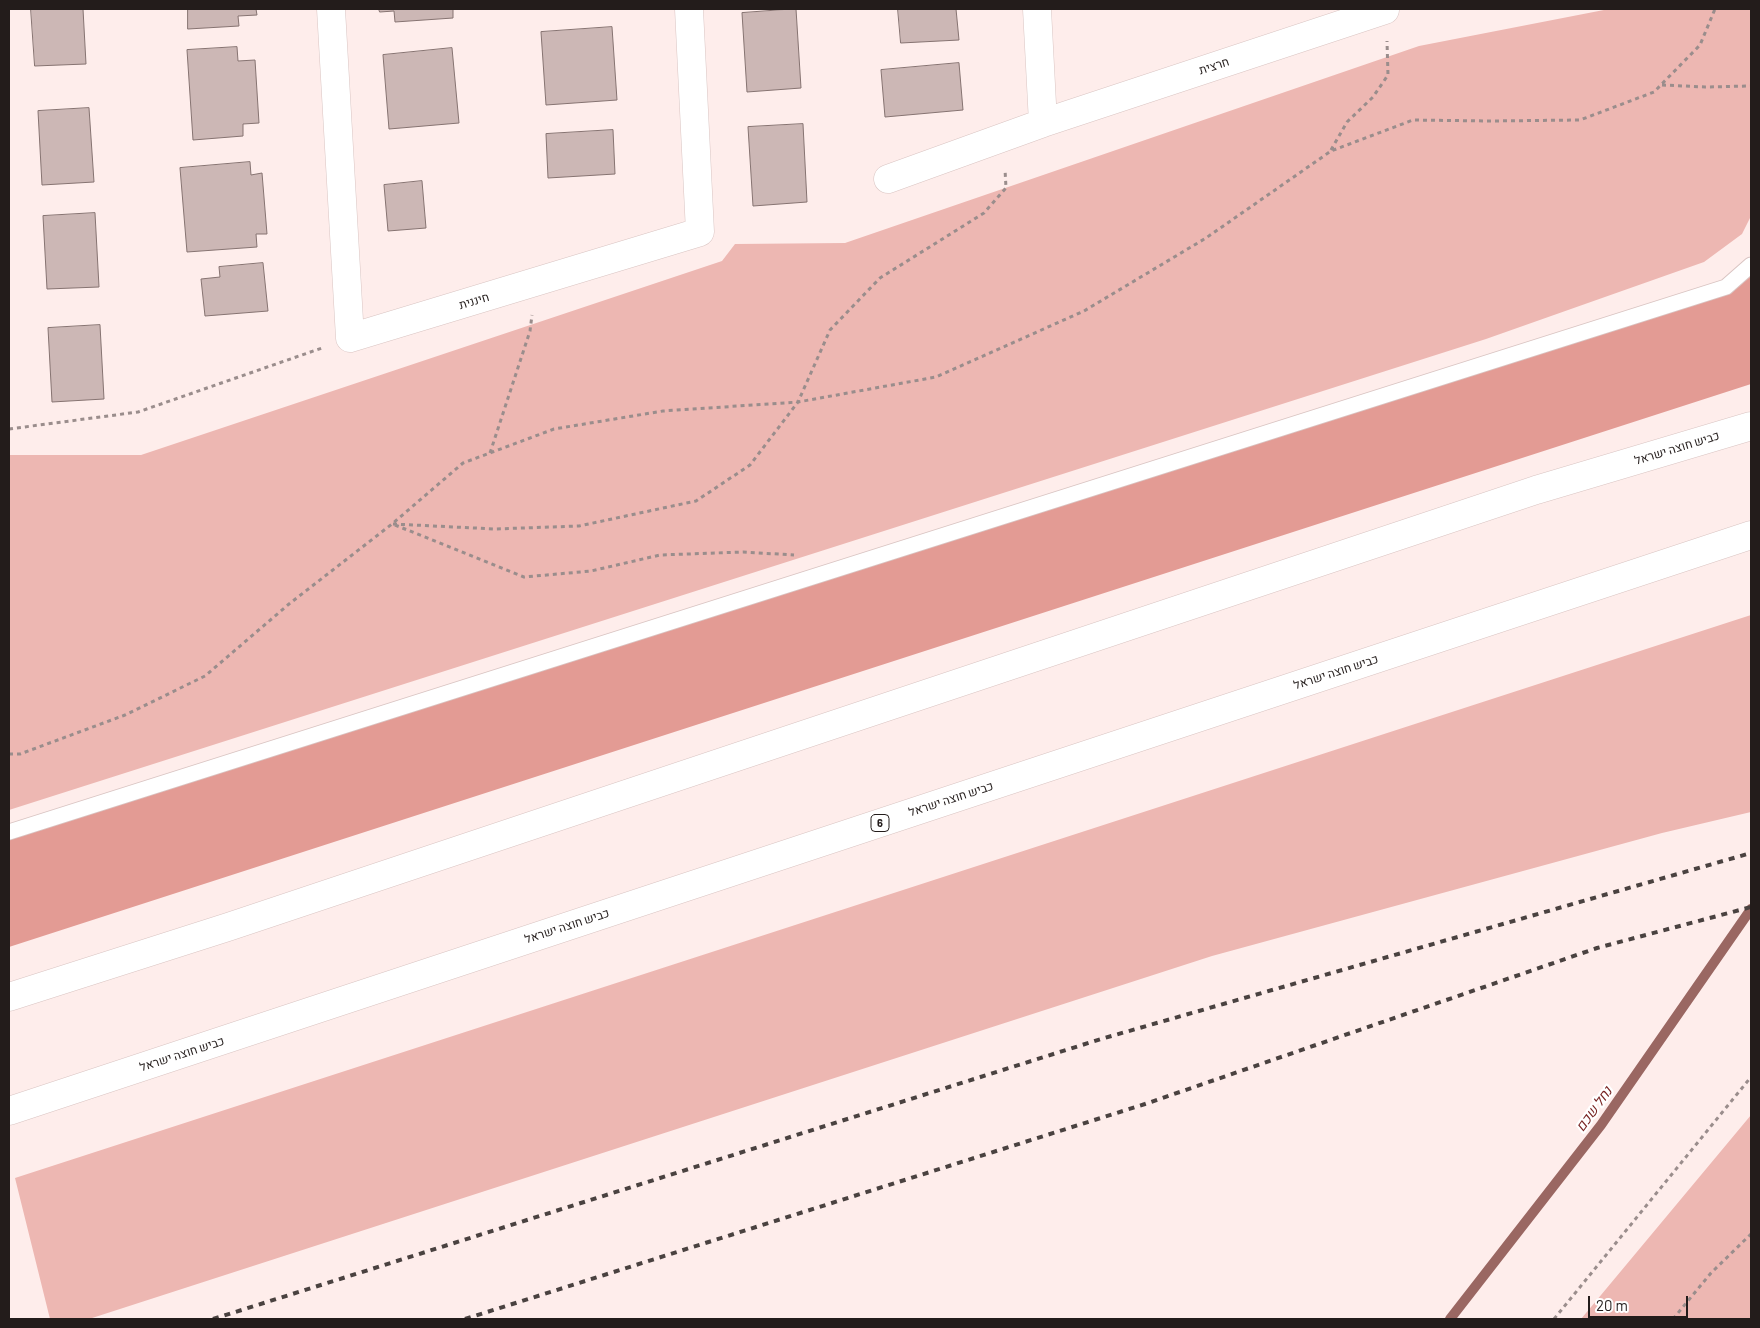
<!DOCTYPE html>
<html>
<head>
<meta charset="utf-8">
<style>
  body { margin:0 }
  #map { position:relative; width:1760px; height:1328px; overflow:hidden; background:#feedeb; font-family:Barlow,sans-serif }
  canvas { display:block }
  .frame { position:absolute; inset:0; border:10px solid #231c1b; pointer-events:none }
  .scale { position:absolute; left:1588px; top:1296px; width:100px; height:22px; box-sizing:border-box; border:2px solid #231c1b; border-top:0; padding-left:6px; font-size:15px; line-height:18px; white-space:nowrap; color:#231c1b; -webkit-text-stroke:4px #fff; paint-order:stroke }
</style>
</head>
<body>
<div id="map">
<canvas width="1760" height="1328"></canvas>
<div class="frame"></div>
<div class="scale">20 m</div>
</div>
<script>
const ctx = document.querySelector('canvas').getContext('2d');
ctx.lineJoin = 'round';
function paint(path, color) { ctx.fillStyle = color; ctx.fill(path, 'evenodd'); }
function stroke(path, color, width, dash) { ctx.strokeStyle = color; ctx.lineWidth = width; ctx.lineCap = dash ? 'butt' : 'round'; ctx.setLineDash(dash || []); ctx.stroke(path); }
function label(font, color, halo, rows, align = 'center') {
  ctx.font = font + ' Barlow,Heebo,sans-serif'; ctx.lineWidth = 4.5; ctx.setLineDash([]); ctx.textBaseline = 'middle'; ctx.strokeStyle = halo; ctx.fillStyle = color; for (const [text, x, y, turn = 0] of rows) {
    ctx.save(); ctx.translate(x, y); ctx.rotate((+turn || 0) * Math.PI / 180); ctx.textAlign = isNaN(turn) ? turn : align; if (halo) ctx.strokeText(text, 0, 0); ctx.fillText(text, 0, 0); ctx.restore();
  }
}
const green = new Path2D(`
  M1609 9H1751V216L1742 234 1704 262 1486 339 9 810V455H141L722 261 735 244 845 243 1419 46Z
  M1751 615V812L1662 833 1212 956 89 1319H50L15 1178Z
  M1751 1115V1319H1581Z`);
const forest = new Path2D(`
  M1751 265V384L9 947V832L1726 287Z`);
const stream = new Path2D(`
  M1450 1319 1601 1125 1751 909`);
const building = new Path2D(`
  M31 9H83L86 64 35 66Z
  M188 9H256L257 15 238 16 239 26 188 29Z
  M379 9H453V18L395 22 394 11 380 12Z
  M796 9 801 88 747 92 742 13Z
  M898 9H956L959 40 901 43Z
  M612 27 617 100 546 105 541 32Z
  M237 47 238 61 255 60 259 123 243 124V136L193 140 187 50Z
  M452 48 459 123 389 129 383 55Z
  M959 63 963 110 885 117 881 70Z
  M89 108 94 182 42 185 38 111Z
  M803 124 807 202 753 206 748 127Z
  M613 130 615 174 548 178 546 134Z
  M250 162 251 175 262 173 267 234H256L257 247 187 252 180 168Z
  M422 181 426 228 388 231 384 185Z
  M95 213 99 287 47 289 43 216Z
  M263 263 268 311 205 316 201 279 220 277 219 267Z
  M100 325 104 399 52 402 48 328Z`);
const path = new Path2D(`
  M1662 85 1705 87 1751 86
  M1331 150 1347 122 1373 97 1388 75 1387 41
  M9 429 138 412 322 348
  M490 453 530 331 532 315
  M393 524 495 529 579 526 696 501 750 465 798 402 830 330 880 278 984 213 1006 188 1005 169
  M395 525 524 577 591 571 660 555 743 552 794 555
  M9 754H20L125 715 205 676 289 604 392 524 463 463 554 429 663 411 798 402 936 377 1084 311 1206 238 1331 151 1413 120 1489 121 1580 120 1654 92 1700 45 1715 9
  M1554 1319 1751 1077
  M1673 1319 1711 1273 1751 1234`);
const service = new Path2D(`
  M9 832 1726 287 1751 265`);
const minor = new Path2D(`
  M331 9 350 338 700 232 689 9
  M1037 9 1043 123
  M888 179 1043 123 1385 10`);
const motorway = new Path2D(`
  M9 997 228 927 1536 490 1751 426
  M9 1111 1751 535`);
const rail = new Path2D(`
  M213 1319 1101 1039 1751 853
  M465 1319 1145 1104 1597 948 1751 907`);
const shields = [
  [880,823,18]
];
const shieldNames = [
  ["6",880,823]
];
const streetNames = [
  ["חרצית",1214,66,-18],
  ["חיננית",474,301,-17],
  ["כביש חוצה ישראל",1677,448,-17],
  ["כביש חוצה ישראל",1336,672,-18],
  ["כביש חוצה ישראל",951,799,-18],
  ["כביש חוצה ישראל",567,926,-18],
  ["כביש חוצה ישראל",182,1054,-18]
];
const waterNames = [
  ["נחל שכם",1594,1109,-54]
];
paint(green, '#edb7b2');
paint(forest, '#e39b94');
stroke(stream, '#9a6762', 10);
paint(building, '#ccb7b5');
stroke(building, '#867371', 1);
stroke(service, '#d9c4c2', 17);
stroke(minor, '#d9c4c2', 29);
stroke(motorway, '#d9c4c2', 29);
stroke(path, '#9a8d8c', 3, [4, 4]);
stroke(service, '#fff', 15);
stroke(minor, '#fff', 28);
stroke(motorway, '#fff', 28);
stroke(rail, '#4a4240', 4, [6, 6]);
for (const [x, y, w] of shields) { const box = new Path2D(); box.roundRect(x - w / 2, y - 8.5, w, 17, 4); ctx.fillStyle = '#fff'; ctx.fill(box); stroke(box, '#231c1b', 1); }
label('bold 11px', '#231c1b', null, shieldNames);
label('12px', '#231c1b', '#fff', streetNames);
label('italic 14px', '#792524', '#fff', waterNames);
</script>
</body>
</html>
